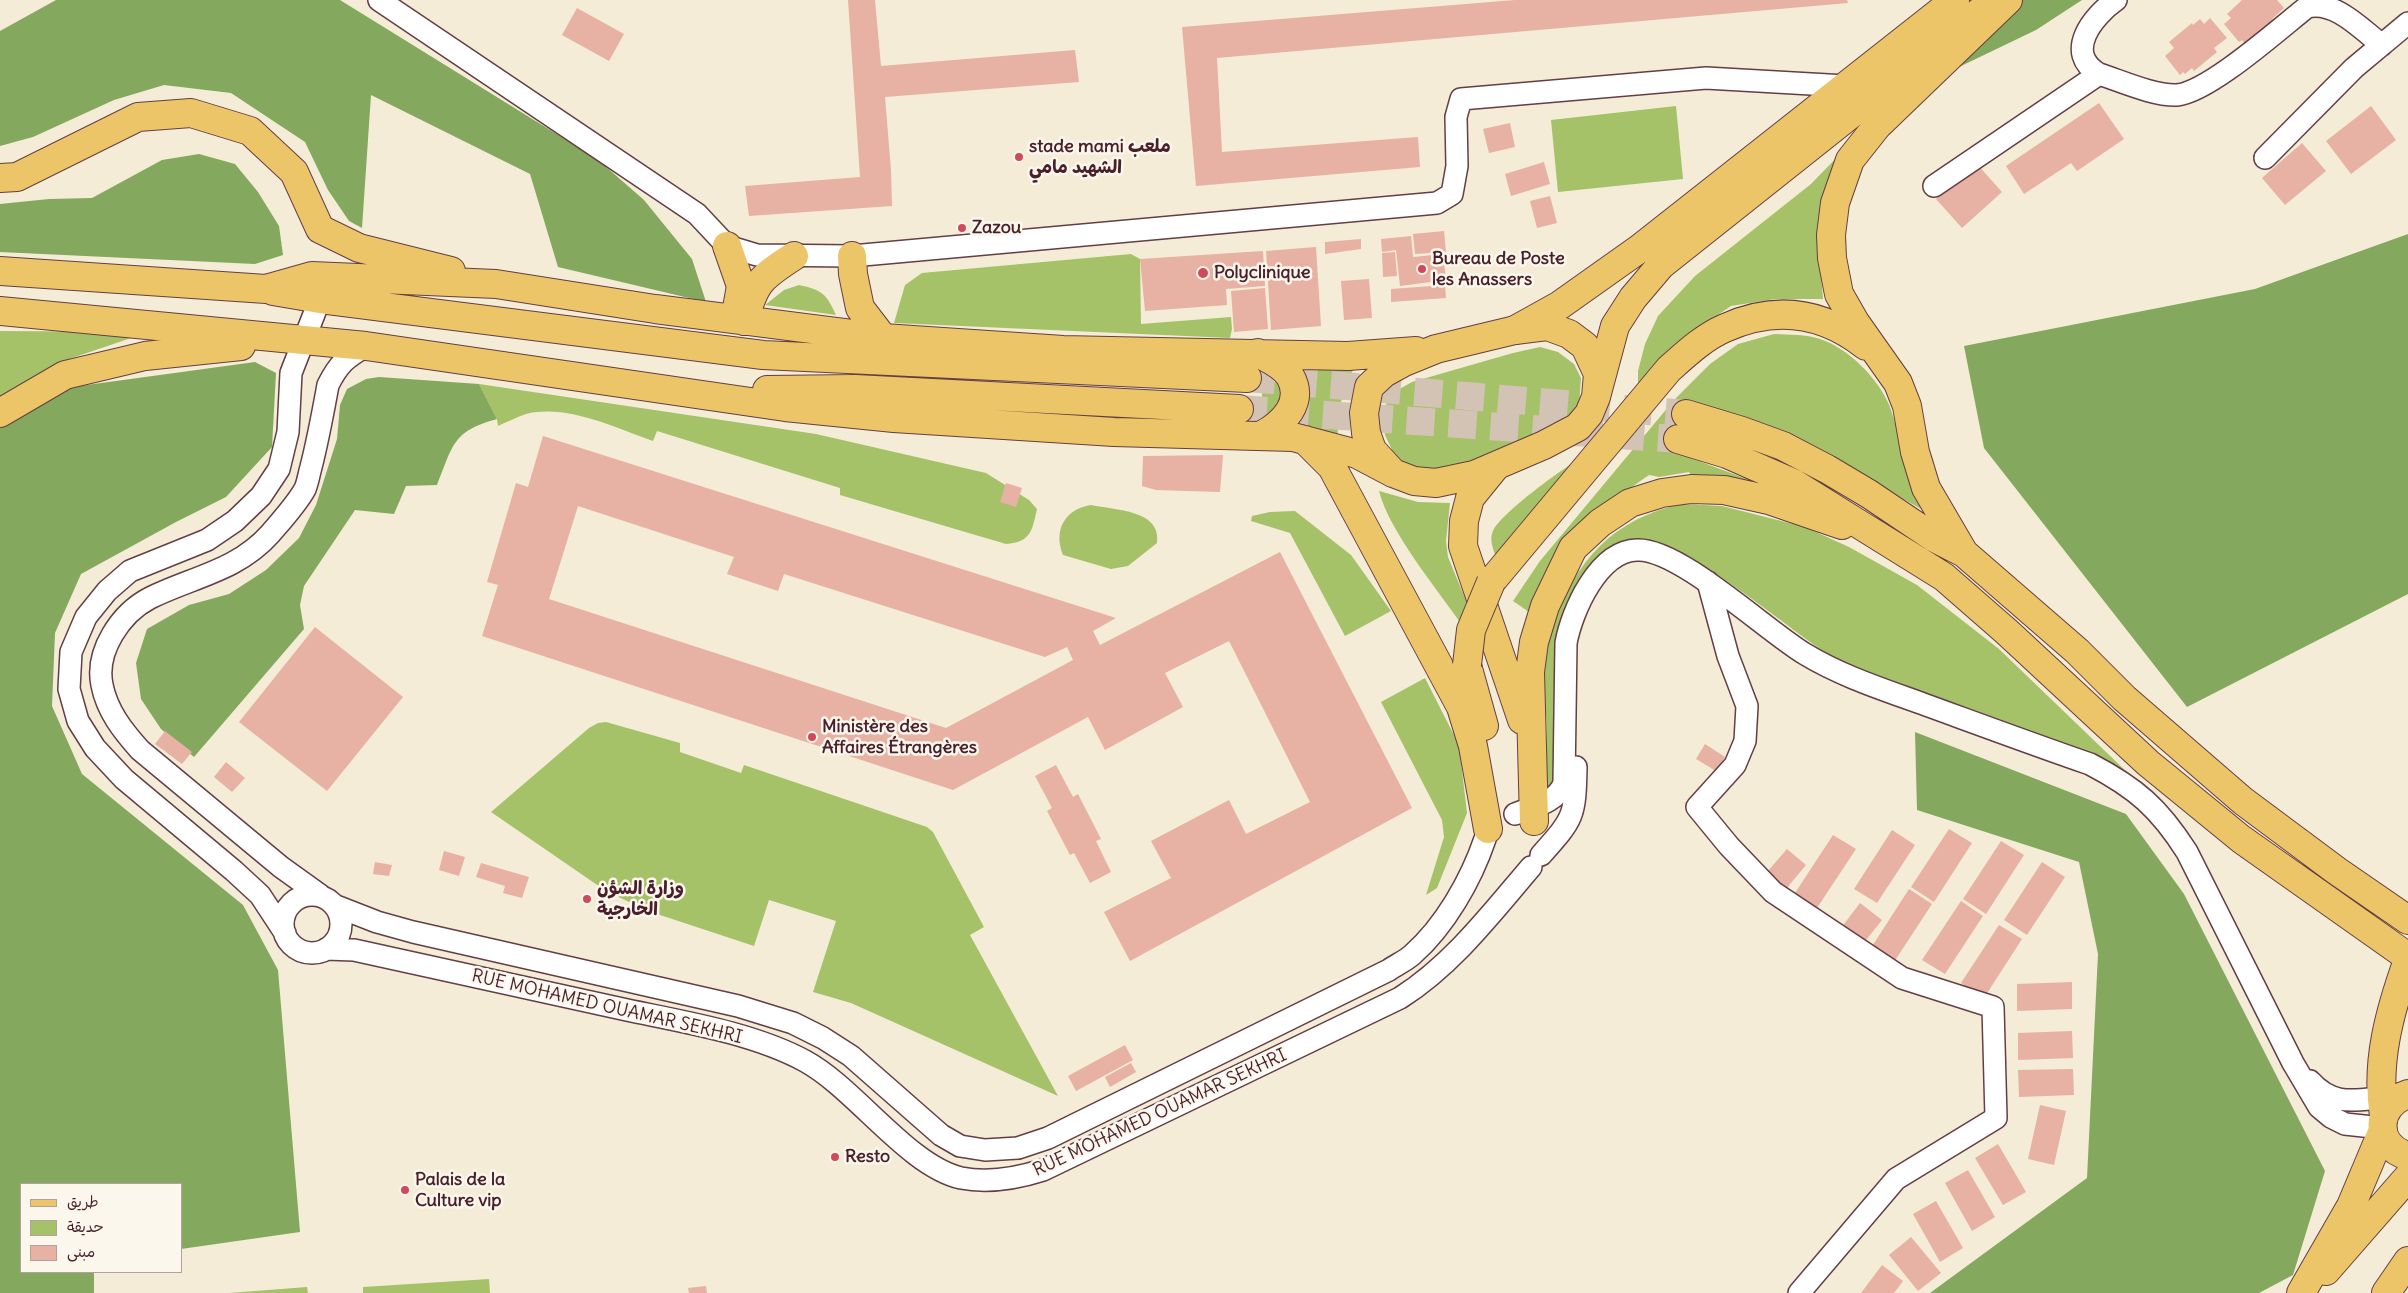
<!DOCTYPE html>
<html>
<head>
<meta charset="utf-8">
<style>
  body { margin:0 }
  #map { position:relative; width:2408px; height:1293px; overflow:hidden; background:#f4ecd6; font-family:Delius,"Playpen Sans Arabic",sans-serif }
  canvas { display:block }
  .legend { position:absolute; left:20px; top:1183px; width:162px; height:90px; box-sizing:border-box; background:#fbf7ec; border:1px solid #b4a19f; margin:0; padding:6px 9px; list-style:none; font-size:15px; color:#4a1f2b }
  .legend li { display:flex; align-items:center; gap:10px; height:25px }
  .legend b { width:25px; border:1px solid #b4a19f }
</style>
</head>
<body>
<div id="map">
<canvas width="2408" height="1293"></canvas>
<ul class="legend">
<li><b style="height:6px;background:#ecc569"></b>طريق</li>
<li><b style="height:14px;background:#a5c269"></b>حديقة</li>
<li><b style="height:14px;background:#e7b1a4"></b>مبنى</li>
</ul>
</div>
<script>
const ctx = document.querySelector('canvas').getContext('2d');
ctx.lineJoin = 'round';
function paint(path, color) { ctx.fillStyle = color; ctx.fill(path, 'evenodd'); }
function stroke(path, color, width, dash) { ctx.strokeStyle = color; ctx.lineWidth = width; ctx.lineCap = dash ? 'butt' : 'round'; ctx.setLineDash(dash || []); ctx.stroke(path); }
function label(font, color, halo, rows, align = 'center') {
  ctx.font = font + ' Delius,"Playpen Sans Arabic",sans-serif'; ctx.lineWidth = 5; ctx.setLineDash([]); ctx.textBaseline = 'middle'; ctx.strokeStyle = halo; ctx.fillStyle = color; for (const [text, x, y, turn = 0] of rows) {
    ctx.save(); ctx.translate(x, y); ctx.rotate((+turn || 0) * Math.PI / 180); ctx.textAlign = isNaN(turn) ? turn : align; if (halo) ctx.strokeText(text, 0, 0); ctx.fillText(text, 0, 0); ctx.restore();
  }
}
const green = new Path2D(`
  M1676 106 1683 179 1558 192 1551 120Z
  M1846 148 1819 251 1823 299H1775L1731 306 1697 329 1638 390V371L1645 344 1658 316 1695 276 1811 184Z
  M1131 254 1140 259 1141 324 1231 317 1232 329 1230 338 894 323 905 285 922 273Z
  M799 285C822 290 826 293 836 315L765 305 784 290Z
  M0 331 149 332 69 359 0 402Z
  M1774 334C1789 335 1806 334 1820 339 1848 348 1879 379 1890 407 1902 441 1905 474 1921 509L1798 439 1754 423 1680 454 1763 485 1692 477 1689 472 1659 477 1649 475 1602 508 1529 612 1513 601 1540 561 1674 400 1710 364 1738 344Z
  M1540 347 1558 352 1574 364 1581 378 1579 405 1566 422 1447 473 1408 467 1393 452 1385 435 1383 420 1385 406 1396 391 1412 382 1513 353Z
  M1290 365 1355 366C1344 387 1336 411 1338 435L1289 425Z
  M1263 367 1278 375 1286 402 1261 425Z
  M479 384 816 434 986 473 1029 500 1037 509C1032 531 1031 542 1006 544L840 495V488L657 431 653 441C615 428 568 404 526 414 517 417 507 422 498 426L497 419Z
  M1579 459 1496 557C1493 549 1489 539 1493 531 1501 513 1561 470 1579 459Z
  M1379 491 1418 502 1450 503 1446 541 1448 557 1467 603 1462 625C1437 589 1389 531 1379 491Z
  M1682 504 1722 506 1805 527 1849 547 1917 585 1999 649 2131 776C2072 754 2013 731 1954 709 1914 694 1868 679 1832 657 1792 632 1685 540 1644 540 1605 539 1578 575 1568 609L1559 786 1545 789C1546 764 1548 738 1546 713 1545 695 1538 676 1542 657 1544 646 1549 635 1553 625 1575 561 1614 518 1682 504Z
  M1091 505C1115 510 1162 510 1157 543L1128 566 1111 569 1063 555C1053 530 1065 509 1091 505Z
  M1295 511 1351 555 1391 611 1345 636 1290 533 1251 521 1252 516 1270 512Z
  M1425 678 1459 745 1467 813 1437 888 1426 895 1444 837 1442 820 1381 702Z
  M606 722 680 743V752L741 773 744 765 927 827 933 832 984 927 970 935 1058 1096 851 1003 813 992 836 921 769 900 754 946 648 911 606 891 491 812 589 728 598 723Z
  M489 1279 490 1293H363V1287Z
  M307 1287 308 1293H229Z`);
const forest = new Path2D(`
  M56 0H340L597 159 644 200 692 259 706 302 558 267 530 174 371 95 362 228 349 221 328 190 305 142 231 93 164 85 114 100 33 137 0 146V31Z
  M2005 0H2082L2036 30 1959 67Z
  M199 154 235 164 258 192 279 226 283 255 255 264 0 252V204L49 199 92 198 162 160Z
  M2408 234V594L2187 707 1984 448 1964 346 2255 289Z
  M255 362 276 373 272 447 226 497 176 522 81 574 55 633 52 706 82 774 243 905 278 970 300 1232 181 1249V1184H21V1272H94V1293H0V427L72 387Z
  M379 377 479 384 497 419C452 431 453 446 437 485L406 486 394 514 355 510 304 586 300 605 304 629 194 757 161 729 141 699 136 663 147 629 189 605 229 594 266 570 299 538 316 505 337 439 340 405 347 389 366 379Z
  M1915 732 2126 814 2184 894 2325 1171 2293 1275 2259 1293H1930L2087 1178 2098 954 2079 862 1917 810Z`);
const building = new Path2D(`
  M848 0H875L881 66 1075 50 1079 82 885 97 891 170 892 206 749 216 745 186 860 177Z
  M1515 0H1847L1848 3 1217 58 1222 152 1418 137 1420 167 1196 186 1182 27Z
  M2242 0H2277L2284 8 2272 19 2274 21 2246 45 2242 40 2239 42 2224 24 2231 18 2227 14Z
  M577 8 624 34 609 61 562 35Z
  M2210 18 2227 38 2214 48 2217 52 2194 71 2192 68 2185 74 2183 72 2180 75 2165 56 2174 48 2169 42 2192 23 2193 25 2200 19 2204 24Z
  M2099 103 2124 139 2077 171 2071 163 2024 194 2006 166Z
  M2371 106 2396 140 2351 174 2326 141Z
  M1510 123 1515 147 1489 153 1483 129Z
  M2302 143 2326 171 2285 205 2262 178Z
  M1544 162 1550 184 1511 196 1505 174Z
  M1976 163 2002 192 1962 228 1936 199Z
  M1550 196 1557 223 1537 228 1530 201Z
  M1444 231 1446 252 1415 254 1413 234Z
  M1411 236 1413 257 1443 254 1446 280 1400 286 1396 250 1382 252 1381 239Z
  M1361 239V249L1325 254V242Z
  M1316 247 1321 326 1271 330 1266 251Z
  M1263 251 1265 286 1226 289 1227 305 1145 311 1140 259Z
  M1395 252 1397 276 1383 277 1382 253Z
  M1369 279 1372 318 1344 320 1341 281Z
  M1445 285 1446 298 1391 302V289Z
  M1265 288 1268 329 1234 332 1231 291Z
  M543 436 1116 618 1093 631 1100 645 1280 552 1412 808 1130 961 1104 912 1171 878 1151 841 1229 800 1246 834 1310 802 1229 641 1165 673 1183 707 1105 750 1088 717 953 790 482 636 498 585 487 582 516 483 528 487ZM578 506 734 557 727 574 778 591 784 574 1045 657 1067 647 1073 660 946 728 549 599Z
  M1223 455 1220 492 1156 490 1142 486 1143 456Z
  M1006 483 1022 488 1016 507 1000 502Z
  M315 627 403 697 327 791 239 722Z
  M165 731 192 752 182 764 155 744Z
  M1705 744 1725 757 1716 771 1696 759Z
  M226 762 245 778 232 792 214 777Z
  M1056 765 1073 797 1078 794 1101 839 1096 841 1111 872 1090 883 1074 853 1070 855 1047 811 1052 808 1035 776Z
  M1949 829 1972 843 1934 902 1911 887Z
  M1892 830 1915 845 1877 903 1854 889Z
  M1833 835 1856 849 1817 908 1795 893Z
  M2001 841 2024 855 1986 914 1963 899Z
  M1787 849 1806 865 1786 889 1767 872Z
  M444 851 465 857 459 876 439 870Z
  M375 862 392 865 389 876 373 874Z
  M2042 862 2065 877 2027 935 2004 920Z
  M481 863 529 877 522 898 503 893 505 886 476 877Z
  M1909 889 1932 904 1894 962 1871 948Z
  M1961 901 1983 916 1945 974 1922 960Z
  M1860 903 1882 920 1863 944 1841 928Z
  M1999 925 2022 939 1984 998 1961 983Z
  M2072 982V1009L2017 1011V984Z
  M2072 1031 2073 1058 2018 1060V1033Z
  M1125 1045 1133 1060 1076 1091 1068 1076Z
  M1131 1063 1136 1072 1110 1087 1105 1077Z
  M2073 1069 2074 1095 2019 1097 2018 1070Z
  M2040 1105 2066 1111 2054 1165 2028 1159Z
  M1998 1144 2026 1192 2003 1205 1975 1158Z
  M1968 1170 1995 1217 1972 1231 1945 1183Z
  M1936 1201 1963 1248 1940 1262 1913 1214Z
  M1911 1237 1941 1273 1918 1291 1889 1255Z
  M1882 1265 1903 1281 1894 1293H1861Z
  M706 1286 707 1293H689L688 1288Z`);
const highwayTunnel = new Path2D(`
  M1247 378 1686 414
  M1239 409 1678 439`);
const minor = new Path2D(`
  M379 0 697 214 727 246 757 255 852 256 1437 203 1452 194 1457 166 1456 117 1461 99 1706 78 1846 86
  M2116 0C2093 16 2063 53 2099 74 2121 81 2154 96 2177 95 2209 92 2279 29 2307 7 2335 0 2361 29 2382 45
  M2265 158 2354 68 2408 23
  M1934 186 2099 74
  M1708 582 1728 656 1747 706 1745 741 1735 765 1697 807 1729 846 1773 892 1902 978 1993 1007 1996 1118 1896 1179 1799 1293
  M1515 814C1532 807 1557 803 1564 783L1566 643C1572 611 1598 551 1637 550 1679 548 1765 630 1805 654 1843 677 1885 690 1926 705 1981 725 2035 745 2090 764 2136 788 2159 808 2187 852L2293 1063 2319 1107 2331 1117 2345 1124 2382 1128
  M1541 855C1574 818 1575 817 1576 767
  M283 924a29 29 0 1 1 58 0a29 29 0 1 1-58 0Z
  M320 895 281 867 140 750C123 731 107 711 102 685 95 651 121 613 150 598 192 577 237 571 270 534 282 520 296 505 305 489 308 482 309 474 311 467 318 440 323 412 328 385 339 363 346 358 366 346
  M336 906 377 922 413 932 738 1006 793 1023 823 1038 851 1056 941 1135 960 1146 985 1150 1018 1148 1048 1138 1389 970C1396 965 1405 961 1412 955 1445 926 1471 880 1485 839
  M285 933 260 895 234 871 124 779 95 748 78 721 69 689 71 652 86 617 107 591 130 571 207 540 235 521 261 496 279 469 288 432 291 373 320 299
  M326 949 354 950C445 970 536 990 627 1010 684 1022 753 1033 805 1061 855 1088 908 1166 961 1178 987 1183 1018 1178 1043 1170L1400 998C1452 965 1491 914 1531 867
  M2310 1081C2337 1111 2362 1097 2398 1097`);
const major = new Path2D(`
  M1515 330 1560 305 1639 249 1955 0
  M1597 393 1615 326 1633 298 1661 265 1987 6
  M2408 1094C2375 1105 2373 1146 2408 1156
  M2384 1116C2375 1063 2390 1010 2408 960
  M2326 1271 2408 1177
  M2301 1293 2351 1206 2383 1130
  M2386 1293 2408 1261`);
const highway = new Path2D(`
  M0 178 17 177 138 117 191 113 250 131 294 172 320 229 359 248 451 271
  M727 246 741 286 736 314
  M852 256 853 274 860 308 883 338
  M0 271 266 289 312 276 496 284 655 309 883 338 1063 350 1348 356 1416 351
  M273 291 320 299 763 355 1247 378
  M0 311 366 346 785 407 894 418 1114 432 1293 437 1357 454 1393 473 1414 481 1436 483 1474 475 1544 445 1578 427 1589 414 1596 397 1598 374 1585 346 1569 334 1547 326 1515 330 1436 349 1404 362 1384 373 1369 387 1364 413 1366 433 1372 450 1393 473
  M744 321C755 282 760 278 794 256
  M1258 353C1269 359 1283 365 1290 376 1305 402 1283 424 1262 435
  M767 390 855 389 1239 409
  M0 413 65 375 145 356 241 346
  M1686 414 1742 431 1783 446 1827 469 1869 494 1933 537 1964 553 2077 651 2124 698 2243 801 2337 871 2408 920
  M1678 439 1727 454 1793 483 1944 577 2007 632 2148 763 2241 839 2408 957
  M1305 440 1332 467 1461 707 1473 746 1488 829
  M1496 466 1470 498 1464 521 1463 546 1522 720
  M1964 553 1926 488 1915 452 1907 406 1898 383 1855 322 1839 294 1832 258 1831 235 1835 203 1850 160 1877 126 2008 0
  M1491 582 1669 369C1686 354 1704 337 1725 328 1776 305 1823 312 1866 346
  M1467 665 1484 726
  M1534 821 1530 672 1534 642 1545 606 1573 548 1600 523 1630 503 1662 493 1691 489 1724 490 1769 500 1842 525`);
const highwayBridge = new Path2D(`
  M1467 665 1471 630 1491 582`);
const markers = [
  [1019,157,5,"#d1495b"],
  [962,228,5,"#d1495b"],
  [1422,269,5,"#d1495b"],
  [1203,273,6,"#d1495b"],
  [812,737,5,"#d1495b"],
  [587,899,5,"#d1495b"],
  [835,1157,5,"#d1495b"],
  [405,1190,5,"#d1495b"]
];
const poiNames = [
  ["stade mami ملعب",1029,147],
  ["الشهيد مامي",1029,168],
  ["Zazou",972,228],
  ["Bureau de Poste",1432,259],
  ["les Anassers",1432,280],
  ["Polyclinique",1214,273],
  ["Ministère des",822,727],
  ["Affaires Étrangères",822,748],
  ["وزارة الشؤن",597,889],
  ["الخارجية",597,910],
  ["Resto",845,1157],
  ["Palais de la",415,1180],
  ["Culture vip",415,1201]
];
const streetNames = [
  ["RUE MOHAMED OUAMAR SEKHRI",607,1007,13],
  ["RUE MOHAMED OUAMAR SEKHRI",1160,1113,-25]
];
paint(green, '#a5c269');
paint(forest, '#84a85d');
paint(building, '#e7b1a4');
stroke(highwayTunnel, '#d2c3b4', 28, [28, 14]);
stroke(minor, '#643e45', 24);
stroke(major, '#643e45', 30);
stroke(highway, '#643e45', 30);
stroke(minor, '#fff', 21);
stroke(major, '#ecc569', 28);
stroke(highway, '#ecc569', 28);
stroke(highwayBridge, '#643e45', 30, []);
stroke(highwayBridge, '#ecc569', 28);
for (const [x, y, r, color] of markers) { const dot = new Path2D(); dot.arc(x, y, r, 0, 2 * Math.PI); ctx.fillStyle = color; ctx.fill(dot); stroke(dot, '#fbf7ec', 2); }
label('bold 18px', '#4a1f2b', '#fbf7ec', poiNames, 'left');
label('18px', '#4a1f2b', '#fbf7ec', streetNames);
</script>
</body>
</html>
